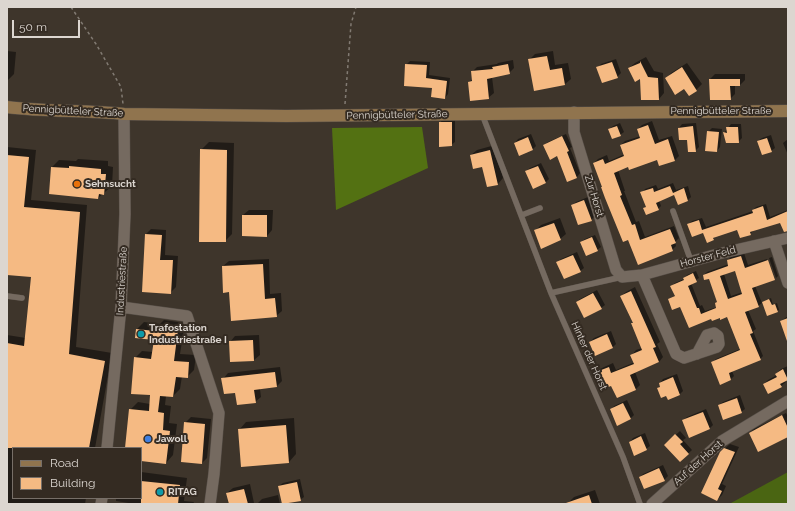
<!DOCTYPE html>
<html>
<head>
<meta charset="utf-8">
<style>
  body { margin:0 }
  #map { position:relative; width:795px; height:511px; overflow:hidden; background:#3e352b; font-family:Raleway,sans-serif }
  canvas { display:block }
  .frame { position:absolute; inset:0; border:8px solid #dcd6d0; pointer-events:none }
  .legend { position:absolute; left:12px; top:447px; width:130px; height:52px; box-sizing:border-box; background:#342b22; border:1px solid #776f68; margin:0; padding:5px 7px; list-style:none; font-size:12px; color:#dcd6d0 }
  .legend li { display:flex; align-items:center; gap:8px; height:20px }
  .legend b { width:20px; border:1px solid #776f68 }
  .scale { position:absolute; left:12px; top:20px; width:68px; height:18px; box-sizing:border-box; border:2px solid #dcd6d0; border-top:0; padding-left:5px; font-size:12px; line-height:14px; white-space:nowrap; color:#dcd6d0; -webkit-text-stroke:3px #342b22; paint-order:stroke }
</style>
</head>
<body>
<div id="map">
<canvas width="795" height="511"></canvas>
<div class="frame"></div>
<ul class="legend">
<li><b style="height:5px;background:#90744e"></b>Road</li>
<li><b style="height:11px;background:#f5ba83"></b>Building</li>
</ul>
<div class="scale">50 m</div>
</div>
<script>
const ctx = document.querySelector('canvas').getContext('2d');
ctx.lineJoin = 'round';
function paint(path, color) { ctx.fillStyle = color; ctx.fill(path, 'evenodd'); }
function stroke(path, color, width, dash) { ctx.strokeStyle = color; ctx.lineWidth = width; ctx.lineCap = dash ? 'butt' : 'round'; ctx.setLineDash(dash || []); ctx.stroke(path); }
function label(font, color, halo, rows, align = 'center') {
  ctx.font = font + ' Raleway,sans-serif'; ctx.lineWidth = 4; ctx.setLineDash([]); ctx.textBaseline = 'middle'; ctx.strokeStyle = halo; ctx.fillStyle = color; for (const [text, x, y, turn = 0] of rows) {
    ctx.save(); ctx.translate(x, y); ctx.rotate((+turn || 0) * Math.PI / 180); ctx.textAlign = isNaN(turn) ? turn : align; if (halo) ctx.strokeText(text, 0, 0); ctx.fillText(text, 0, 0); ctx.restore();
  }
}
const green = new Path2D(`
  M788 472V504H731V503Z`);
const forest = new Path2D(`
  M422 127 428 168 336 210 332 128Z`);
const shadow = new Path2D(`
  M7 51 16 52 14 74 8 80H7Z
  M553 51 555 65 568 63 571 79 565 84 535 90 529 60 535 54Z
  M646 57 654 71 663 73 664 93 659 99 641 77 629 68 635 63Z
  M616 59 621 73 617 77 598 68 601 64Z
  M513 60 514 68 509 73 492 77 494 93 488 98 469 82 473 79 472 72 477 67 497 64 498 63Z
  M410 61 430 62 429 75 450 78 448 94 445 98 434 87 406 65Z
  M687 63 702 84 696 90 684 87 666 79 671 73Z
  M715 74H745V80L740 85H735V94L730 99 710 79Z
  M443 119H455V142L451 145 440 123Z
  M652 121 659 140 672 136 679 156 675 160 659 165 658 159 629 166 618 170 625 191H624L636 222 639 221 645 237 674 226 679 238 675 242 676 246 672 250 639 263 594 163 598 159 607 155 609 161 625 154 621 145 625 141 641 136 638 129 642 125Z
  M620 123 624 132 620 135 609 129 613 126Z
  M696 123 699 147 695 151 688 138 679 128 682 124Z
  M731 124H741L742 138 738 142 724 133Z
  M712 128 722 129 720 147 717 151 708 132Z
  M531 134 536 146 533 149 520 155 515 143 518 139Z
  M566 134 572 147 570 148 580 173 577 177 568 181 557 155 544 145 548 142Z
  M771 135 775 148 771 151 758 141 762 138Z
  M788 139V155L783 143Z
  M209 142 234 143 232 234 225 241 201 150Z
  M495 145 503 178 498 184 483 165 471 155 477 150Z
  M7 147 36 150 31 200 87 205 76 347 112 353 95 448H13V498H86L85 504H7V335L26 338 32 276 7 274Z
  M78 159 108 161V166L113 167 112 186 98 198 52 167 59 160 76 161Z
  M541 163 549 179 545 183 526 171 530 168Z
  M673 183 676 190 688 186 691 197 688 200 678 204 674 194 659 200 661 206 658 209 645 208 647 206 642 193 645 189 656 185 658 189Z
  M588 197 595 216 591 220 572 206 576 202Z
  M766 204 770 217 788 210V229L781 221 754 230 750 234 737 229 716 236 713 239 704 232 688 225 692 221 702 218 706 227 753 211V210L756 207Z
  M249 210H273L272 230 267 236 243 215Z
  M560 218 566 234 560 239 535 231 541 225Z
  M151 229 166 230 165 255 178 256 176 287 171 292 146 234Z
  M595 235 601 247 597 250 581 242 585 239Z
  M577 252 584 268 580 271 558 263 561 259Z
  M744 253 748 265 767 259 774 279H775L755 286 762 303 758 306 748 310 756 329 753 331 763 356 760 359 732 371 734 376 731 379 712 363 716 359 740 349 728 316 711 317 689 327 680 306 669 299 676 295 672 286 675 283 684 279 687 275 696 271 699 278 691 283 700 306 702 305 705 311 717 307 718 302 709 278 704 275 707 272 729 264 728 260 731 257ZM736 270 743 292 731 296 724 274Z
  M772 257 778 276 776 278 769 258Z
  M269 259 270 294 281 293 282 311 276 316 230 291 223 266 229 261Z
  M635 287 660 342 657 344 663 357 659 362 635 372 640 385 636 389 612 384 597 372 602 368 613 363 616 370 635 362 632 355 636 350 642 348 633 323 634 322 621 296 626 292Z
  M597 290 605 305 601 308 577 302 580 299Z
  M771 298 773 305 777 303 779 310 768 315 763 302Z
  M788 316V329L781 321Z
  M164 320 185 323 180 354 196 355 194 370 187 377 182 376 180 389 173 396H166L165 405 171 406 169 423 177 424 173 455 166 463 141 460V448H126L130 410 138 402 150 404 151 394 135 358 142 351 153 352 155 340 137 329 144 322 160 324Z
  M611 331 616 344 612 348 590 342 594 338Z
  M259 335 260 355 254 360 231 361 230 342 235 336Z
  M788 366V379L785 380 786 382 781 386 764 384 768 380 777 375 776 374 781 369Z
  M280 367 282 381 277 386 260 389 261 397 255 402 236 391 223 379 228 373Z
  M677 374 683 391 680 394 668 399 666 395 658 389 661 385 660 383 663 379Z
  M740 395 745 409 741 412 719 405 723 402Z
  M627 400 634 415 630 419 611 410 614 406Z
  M706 409 713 425 709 429 683 420 687 417Z
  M786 413 788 417V436L750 433 754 429Z
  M191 417 211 419 207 458 202 463 185 423Z
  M294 418 296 454 289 462 239 430 246 422Z
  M680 431 686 438 683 440 692 450 680 461 665 445Z
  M645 433 650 446 646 449 630 442 633 438Z
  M730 444 739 447 722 484 726 486 722 495 717 500 721 452Z
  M663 465 668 476 664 480 640 477 643 474Z
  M141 472 187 478 184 501 194 502 193 504H135L116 501V498H141Z
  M300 479 304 497 300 500 283 504 279 486 283 483Z
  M250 484 254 503 253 504H230L227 493 233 488Z
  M595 490 600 504H569V502L574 497Z
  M278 495 280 504H257L262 499Z`);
const building = new Path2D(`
  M547 56 550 70 562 68 565 85 534 91 528 59Z
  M640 61 648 77 658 78 659 100H641L640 79 635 82 628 68 640 63Z
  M612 62 618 78 602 83 596 67Z
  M405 64 427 65 426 78 447 81 445 99 431 97 432 88 404 86Z
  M508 64 510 74 487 79 489 99 470 101 468 82 472 81 471 71 493 69 492 67Z
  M682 67 697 91 689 96 684 89 675 95 665 78Z
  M709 79H740V86H730L731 100H710Z
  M439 122H452V146L439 147Z
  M648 125 655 144 668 139 675 161 659 166 657 160 629 170 628 167 614 173 622 195 620 196 632 225 635 224 640 240 670 229 676 243 671 245 673 251 638 265 628 240 623 242 605 198 601 187H602L593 163 603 159 605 164 624 156 620 145 640 138 637 129Z
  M617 126 621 136 612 139 608 129Z
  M693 126 696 152H688L687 140H679L678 128Z
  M726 127H738L739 143H726L723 132 727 133Z
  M707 131 719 132 717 152 705 151Z
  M562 136 569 151 567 152 577 178 567 182 557 156 550 160 543 145Z
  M528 137 533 150 519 156 514 143Z
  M767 138 772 152 762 155 757 141Z
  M200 149 227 150 226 242H199Z
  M490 150 498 185 487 187 482 167 473 169 470 155Z
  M7 155 29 157 24 207 80 212 69 354 105 361 89 448H7V343L24 346 31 277 7 275Z
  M69 166 101 169V174H106L104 195 99 194 98 199 49 194 51 167 69 168Z
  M538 166 546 183 533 189 525 171Z
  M670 186 673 193 684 188 688 201 678 205 674 195 656 203 659 210 646 215 643 208 646 207 640 192 653 188 654 192Z
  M584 200 592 221 578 225 571 205Z
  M763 206 767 220 788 211V231L784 232 780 223 750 232 751 235 740 238 737 230 713 238 714 240 707 243 703 233 692 237 687 224 699 220 702 230 753 213 752 210Z
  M242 215H267V237L242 236Z
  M554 223 561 240 541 249 534 230Z
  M145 234 162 235 160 260H173L171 294 142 292Z
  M592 237 598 251 586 256 580 242Z
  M573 255 581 272 564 279 556 262Z
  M741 256 745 268 768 260 775 280 752 288 759 307 745 312 753 333 750 334 761 360 729 373 731 380 720 385 711 362 740 350 727 317 720 320V318L712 321 711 319 689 328 680 307 672 310 668 299 675 296 670 286 684 280 683 278 693 273 697 282 688 286 697 308H699L701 314 716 308 715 303 717 302 709 279 704 280 703 275 728 266 727 260ZM735 271 742 294 728 299 720 276Z
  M263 264 265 299 275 298 277 317 231 321 229 292 223 293 222 266Z
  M631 291 656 347 653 348 659 362 630 375 636 390 617 398 611 386 603 389 596 372 609 367 611 373 634 364 630 355 642 350 631 323H633L620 296Z
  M593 293 602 309 584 318 576 302Z
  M769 299 772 305 775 304 778 312 767 316 762 302Z
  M788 318V340L787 341 780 321Z
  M156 326 178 330 174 361 189 362 188 378 176 377 173 397 160 396 158 412 164 413 163 430 170 431 166 464 141 461V448H125L129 409 149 411 150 395 131 394 134 357 151 359 154 340 135 338 136 329 155 331Z
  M607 334 613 348 595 356 589 342Z
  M253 340 254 361 230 362 229 341Z
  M783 369 788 380 780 384 782 387 768 394 763 384 777 377 775 374Z
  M275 372 277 387 254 390 256 403 237 405 235 393 224 394 221 378Z
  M673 377 680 395 668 400 666 396 661 398 657 388 660 387 659 383Z
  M737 398 742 413 723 420 718 405Z
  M623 403 631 419 617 426 610 409Z
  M703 412 710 429 689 438 682 420Z
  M782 415 788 428V437L758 452 749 433Z
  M184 422 205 424 202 464 181 462Z
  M286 425 289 463 241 467 238 429Z
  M675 434 683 442 680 444 689 454 680 462 664 445Z
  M641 436 647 450 634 456 629 442Z
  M724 448 735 452 718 489 722 491 717 501 701 493 720 452Z
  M659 468 665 481 644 489 639 477Z
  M141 481 180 485 178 504H141Z
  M297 482 301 501 282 504 278 486Z
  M244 489 248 504H229L226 493Z
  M589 495 592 504H566V503Z`);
const path = new Path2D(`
  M71 7 96 44 121 87 123 104
  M345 104 351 24 356 7`);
const lane = new Path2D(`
  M482 114 551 293 623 457 640 504
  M673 211 691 261
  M522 215 540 208
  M551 293 622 277
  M7 296 22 298`);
const street = new Path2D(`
  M574 112V132L616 270 622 277 642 275 718 254 788 238
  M774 241 788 283
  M642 275 676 354 684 358 717 347 719 344 718 336 714 333 707 335 697 354
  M121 307 187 316 219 413 214 474 210 504
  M107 448 121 307 125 214 124 114
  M101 504 102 498
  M652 504 722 441 788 401`);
const secondary = new Path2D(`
  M7 107C46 112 85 110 124 114L286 116 788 111`);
const markers = [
  [77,184,4,"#e8710a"],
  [141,334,4,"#0f9aa8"],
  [148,439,4,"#3f7fe0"],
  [160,492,4,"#0f9aa8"]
];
const streetNames = [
  ["Pennigbütteler Straße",73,111,3],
  ["Pennigbütteler Straße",721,111],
  ["Pennigbütteler Straße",397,115,-1],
  ["Zur Horst",594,196,73],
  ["Horster Feld",708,257,-15],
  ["Industriestraße",122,281,-87],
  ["Hinter der Horst",589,356,66],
  ["Auf der Horst",698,463,-42]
];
const poiNames = [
  ["Sehnsucht",85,184],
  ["Trafostation",149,328],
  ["Industriestraße I",149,340],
  ["Jawoll",156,439],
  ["RITAG",168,492]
];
paint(green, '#4a6512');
paint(forest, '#537112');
paint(shadow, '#0007');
paint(building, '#f5ba83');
stroke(lane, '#585049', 6);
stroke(street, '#585049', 12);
stroke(secondary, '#585049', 13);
stroke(path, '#827b73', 1.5, [3, 3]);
stroke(lane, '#756a60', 5.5);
stroke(street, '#756a60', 11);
stroke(secondary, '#90744e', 12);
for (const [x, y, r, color] of markers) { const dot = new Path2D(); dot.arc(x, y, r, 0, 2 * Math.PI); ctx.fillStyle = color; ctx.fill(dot); stroke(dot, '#342b22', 1.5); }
label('10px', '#dcd6d0', '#342b22', streetNames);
label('bold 10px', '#dcd6d0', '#342b22', poiNames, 'left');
</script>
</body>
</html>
